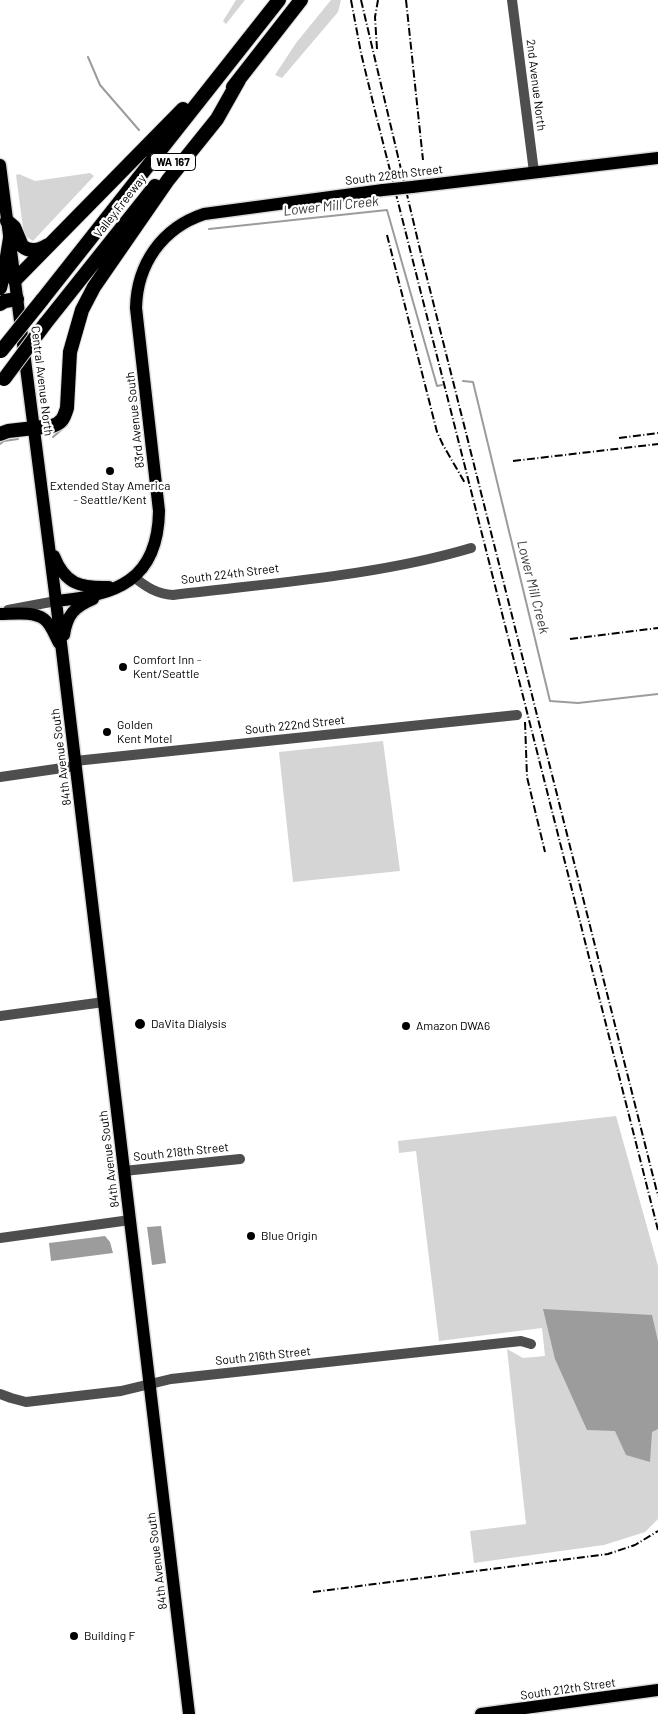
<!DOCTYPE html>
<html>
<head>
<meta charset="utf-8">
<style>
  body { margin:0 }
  canvas { display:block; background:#fff }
</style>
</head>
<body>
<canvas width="658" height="1714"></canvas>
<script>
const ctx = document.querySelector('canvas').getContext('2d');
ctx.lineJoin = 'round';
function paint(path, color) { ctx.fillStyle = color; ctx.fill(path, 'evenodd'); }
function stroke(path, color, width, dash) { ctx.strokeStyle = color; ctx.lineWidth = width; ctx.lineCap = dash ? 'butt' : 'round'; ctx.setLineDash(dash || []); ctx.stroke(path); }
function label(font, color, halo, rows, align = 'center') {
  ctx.font = font + ' Barlow,sans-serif'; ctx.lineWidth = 4.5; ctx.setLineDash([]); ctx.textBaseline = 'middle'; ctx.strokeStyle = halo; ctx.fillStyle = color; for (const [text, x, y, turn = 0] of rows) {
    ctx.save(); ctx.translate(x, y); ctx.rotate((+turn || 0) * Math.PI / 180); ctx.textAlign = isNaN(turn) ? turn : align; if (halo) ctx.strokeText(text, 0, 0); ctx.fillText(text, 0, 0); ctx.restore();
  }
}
const green = new Path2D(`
  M236 0H245L226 24 223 21Z
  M331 0H341L338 12 282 78 275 75 296 43Z
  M90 173 94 176 33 241 24 235 16 175 19 174 35 181Z
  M383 741 400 871 293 882 279 752Z
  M616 1116 658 1266V1519L645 1532 604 1545 474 1563 470 1531 526 1524 507 1349 523 1358 545 1356 542 1328 439 1341 416 1151 399 1153 398 1141Z`);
const water = new Path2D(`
  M161 1226 166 1263 152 1265 147 1227Z
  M105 1236 110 1242 113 1253 51 1261 49 1243Z
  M543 1309 652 1315 658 1341V1429L652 1432 650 1462 626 1455 615 1431 587 1430 555 1359Z`);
const stream = new Path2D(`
  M88 57 100 85 139 130
  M209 229 387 210 437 386 442 385
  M463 381 473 382 550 701 578 703 658 694
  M53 437 67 425
  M0 444 4 441 18 439`);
const minor = new Path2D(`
  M512 0 534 172
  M134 577C146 587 157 594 173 595 270 583 377 576 471 548
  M8 610 56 601
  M75 761 517 715
  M0 777 76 766
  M0 1016 104 1002
  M124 1171 240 1159
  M0 1238 130 1220
  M0 1394 11 1398 26 1402 121 1391 171 1379 521 1341 531 1344`);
const major = new Path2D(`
  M0 165 56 601 189 1714
  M412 187 658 158
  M54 556C65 584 80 588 109 587
  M56 601C116 595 158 581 159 511L136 308C137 264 162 228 204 214L383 190
  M0 614C13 614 33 611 44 619 51 624 55 636 59 643
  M64 635C67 615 74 607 93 599
  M481 1714 658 1690`);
const highway = new Path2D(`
  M233 87 301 0
  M7 221 14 227 22 246C31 253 39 250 48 245
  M15 280 183 109
  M0 288 5 269 10 238
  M42 300 279 0
  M0 304 5 301 17 299
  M45 324 155 186
  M0 434 8 431 52 426C62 423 64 418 67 408L70 352 82 310 94 287 168 180 217 119 239 80`);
const rail = new Path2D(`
  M351 0 361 53 376 115 658 1230
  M361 0 422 258 658 1196
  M406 0 423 160
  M377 49 375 17 378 0
  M387 235 437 432 443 445 465 483
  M619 438 658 433
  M513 461 658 444
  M570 639 658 628
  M525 722 527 777 545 852
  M313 1592 608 1554 635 1545 658 1531`);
const majorBridge = new Path2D(`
  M383 190 412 187`);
const highwayBridge = new Path2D(`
  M1 351 42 300
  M4 379 45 324`);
const markers = [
  [110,471,5,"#000"],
  [123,667,5,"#000"],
  [107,732,5,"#000"],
  [140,1024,6,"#000"],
  [406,1026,5,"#000"],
  [251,1236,5,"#000"],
  [74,1636,5,"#000"]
];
const shields = [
  [173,162,45]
];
const shieldNames = [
  ["WA 167",173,162]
];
const streetNames = [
  ["2nd Avenue North",536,85,83],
  ["South 228th Street",394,175,-7],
  ["Valley Freeway",120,206,-52],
  ["Central Avenue North",42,381,83],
  ["83rd Avenue South",135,420,-96],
  ["South 224th Street",230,574,-7],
  ["South 222nd Street",295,725,-6],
  ["84th Avenue South",61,757,-97],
  ["South 218th Street",181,1152,-6],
  ["84th Avenue South",109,1159,-97],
  ["South 216th Street",263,1356,-6],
  ["84th Avenue South",157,1561,-97],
  ["South 212th Street",568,1689,-8]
];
const poiNames = [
  ["Extended Stay America",110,486,"center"],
  ["- Seattle/Kent",110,500,"center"],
  ["Comfort Inn -",133,660],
  ["Kent/Seattle",133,674],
  ["Golden",117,725],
  ["Kent Motel",117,739],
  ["DaVita Dialysis",151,1024],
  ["Amazon DWA6",416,1026],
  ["Blue Origin",261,1236],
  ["Building F",84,1636]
];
const waterNames = [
  ["Lower Mill Creek",331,206,-6],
  ["Lower Mill Creek",533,587,76]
];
paint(green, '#d5d5d5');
paint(water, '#9c9c9c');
stroke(stream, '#9c9c9c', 2);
stroke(major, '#dbdbdb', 15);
stroke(highway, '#dbdbdb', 16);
stroke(minor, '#4e4e4e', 10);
stroke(major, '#000', 12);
stroke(highway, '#000', 14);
stroke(rail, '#000', 2, [8, 2.5, 1, 2.5]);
stroke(majorBridge, '#dbdbdb', 15, []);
stroke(highwayBridge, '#dbdbdb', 16, []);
stroke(majorBridge, '#000', 12);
stroke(highwayBridge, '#000', 14);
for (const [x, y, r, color] of markers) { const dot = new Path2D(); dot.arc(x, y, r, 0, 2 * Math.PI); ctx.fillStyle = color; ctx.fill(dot); stroke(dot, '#fff', 2); }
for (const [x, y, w] of shields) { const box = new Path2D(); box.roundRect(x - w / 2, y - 8.5, w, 17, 4); ctx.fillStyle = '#fff'; ctx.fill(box); stroke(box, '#000', 1); }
label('bold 11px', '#000', null, shieldNames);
label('12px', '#000', '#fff', streetNames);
label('12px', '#000', '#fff', poiNames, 'left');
label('italic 14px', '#3d3d3d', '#fff', waterNames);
</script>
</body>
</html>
